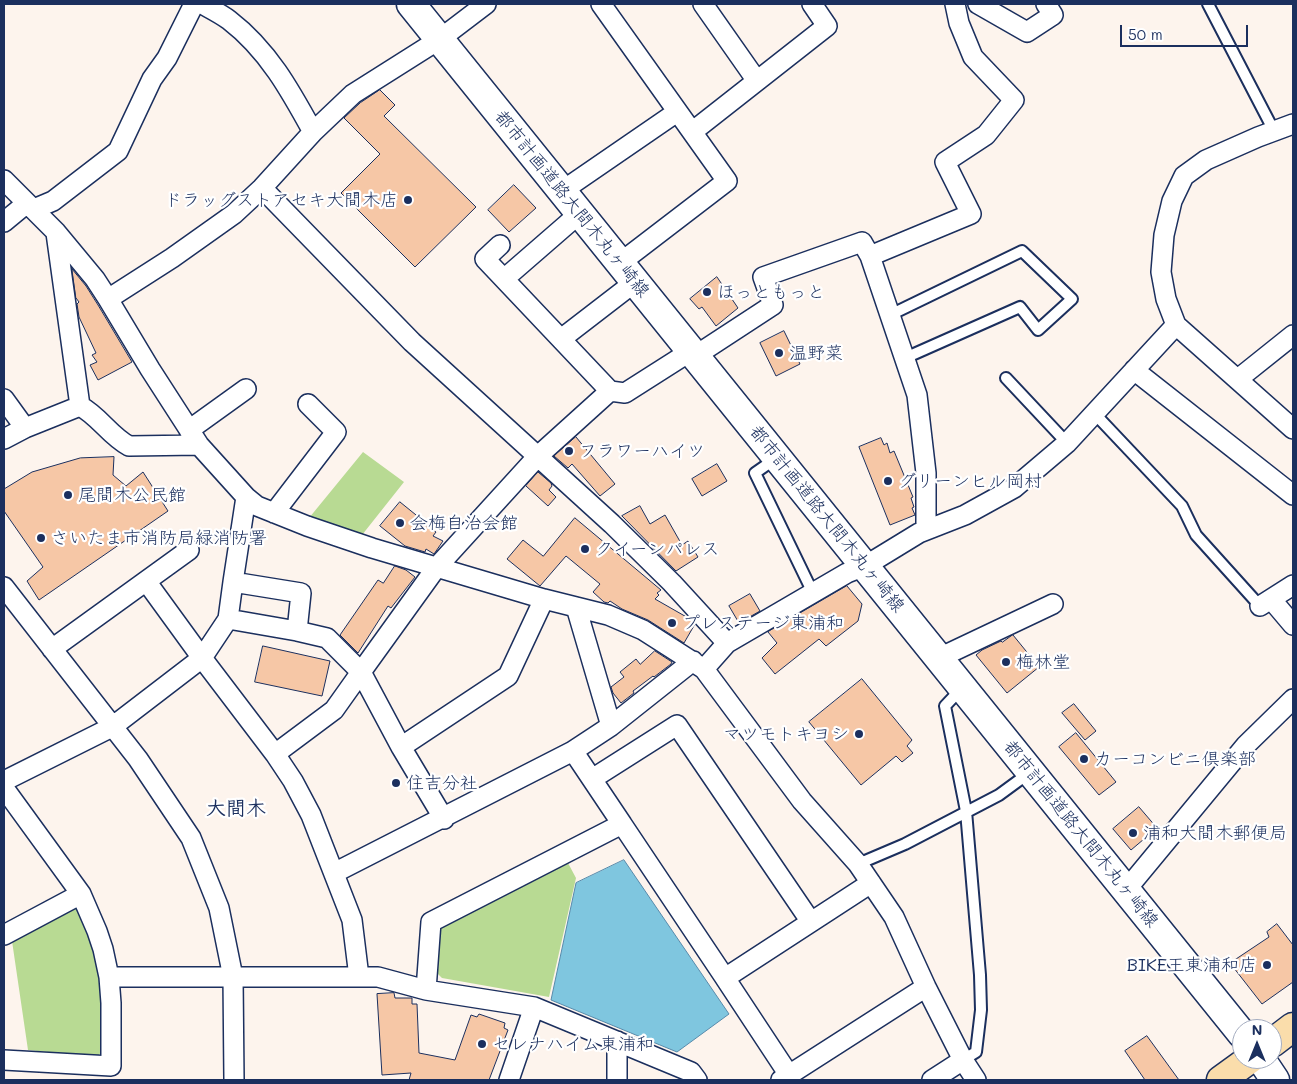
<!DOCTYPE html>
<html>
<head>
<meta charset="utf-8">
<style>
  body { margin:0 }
  #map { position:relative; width:1297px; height:1084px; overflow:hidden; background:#fdf4ed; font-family:Mali,sans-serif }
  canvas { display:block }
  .frame { position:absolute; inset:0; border:5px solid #1b2f5e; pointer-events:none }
  .north { position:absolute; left:1232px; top:1019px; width:50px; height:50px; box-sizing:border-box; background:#fff; border:1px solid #a4acbf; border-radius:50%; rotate:0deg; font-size:14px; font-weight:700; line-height:20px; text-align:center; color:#1b2f5e }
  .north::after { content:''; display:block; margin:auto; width:18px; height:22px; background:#1b2f5e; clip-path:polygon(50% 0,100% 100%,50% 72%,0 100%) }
  .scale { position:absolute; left:1120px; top:25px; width:128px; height:22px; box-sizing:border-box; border:2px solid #1b2f5e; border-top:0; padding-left:6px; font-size:15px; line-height:18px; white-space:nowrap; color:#1b2f5e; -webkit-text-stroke:4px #fff; paint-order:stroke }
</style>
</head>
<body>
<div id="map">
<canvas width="1297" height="1084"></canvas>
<div class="frame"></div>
<div class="north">N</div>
<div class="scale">50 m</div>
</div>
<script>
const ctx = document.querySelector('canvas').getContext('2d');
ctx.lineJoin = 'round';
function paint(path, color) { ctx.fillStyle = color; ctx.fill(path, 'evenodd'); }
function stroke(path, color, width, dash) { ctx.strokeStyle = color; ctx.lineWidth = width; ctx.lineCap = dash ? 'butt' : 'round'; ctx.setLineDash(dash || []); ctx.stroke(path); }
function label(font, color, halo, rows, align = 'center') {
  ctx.font = font + ' Mali,"Klee One",sans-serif'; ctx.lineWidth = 4.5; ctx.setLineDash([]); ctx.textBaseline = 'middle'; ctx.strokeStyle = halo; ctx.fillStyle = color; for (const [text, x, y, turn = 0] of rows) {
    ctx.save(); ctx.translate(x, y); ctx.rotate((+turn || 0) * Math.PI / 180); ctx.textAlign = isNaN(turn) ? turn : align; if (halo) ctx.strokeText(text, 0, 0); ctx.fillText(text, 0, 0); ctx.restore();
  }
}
const green = new Path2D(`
  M363 452 404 482 362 535 309 518Z
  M568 863 576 878 549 997 442 978 437 973 439 932 446 922Z
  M73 907 80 909 95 955 103 991V1050L97 1057 28 1050 12 941Z`);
const water = new Path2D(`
  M624 860 729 1014 677 1052 551 1000 576 883Z`);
const building = new Path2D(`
  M380 90 395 105 384 116 476 207 415 267 341 193 380 154 344 118 360 103Z
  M514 185 536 208 509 232 488 210Z
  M72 269 86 286 98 305 132 362 98 380 90 365 97 362 92 355 96 353 79 317 77 304 79 302 76 298Z
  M717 277 738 308 716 326 702 307 699 309 690 299Z
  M784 331 800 364 776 376 760 343Z
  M576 437 615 484 600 496 572 464 568 468 554 456Z
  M881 438 884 445 887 443 890 453 894 451 913 497 911 498 914 507 912 508 915 515 890 525 859 447Z
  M114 457 113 475 126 486 143 472 168 511 39 600 27 581 43 567 4 511V489L32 472 80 458Z
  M717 464 727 481 702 496 692 479Z
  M538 472 551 483 552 486 549 490 556 497 548 506 526 486Z
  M400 502 421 519 419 521 436 532 433 536 443 541 434 554 426 549 425 552 405 546 380 526Z
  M640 506 650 524 665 515 682 545 688 541 698 557 676 571 622 516Z
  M575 518 661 590 657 593 659 595 655 599 690 619 695 624 684 643 648 620 622 609 610 601 608 603 604 602 593 592 600 584 566 556 540 586 507 559 523 540 543 556Z
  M395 566 406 570 415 577 391 608 388 606 358 653 340 635 378 580 383 583Z
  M847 586 862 604 858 621 826 646 819 639 775 674 762 658 777 643 768 632Z
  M750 594 760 611 739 623 729 606Z
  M1013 635 1039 667 1007 693 976 655 982 650 1001 641 1002 642Z
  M263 646 330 661 322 696 255 682Z
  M655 651 672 662 671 664 654 677 653 676 633 691 634 693 621 703 613 693 611 687 624 677 620 672 636 659 640 664Z
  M862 679 912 740 907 746 913 753 902 762 896 756 861 785 809 722Z
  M1074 704 1096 731 1085 740 1062 713Z
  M1076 733 1116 782 1099 795 1059 747Z
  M1139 807 1157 828 1131 850 1113 829Z
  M1277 924 1293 945V982L1262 1004 1230 963 1269 937 1267 932Z
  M394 993 395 998H412V1004H417L419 1053 455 1060 471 1015 477 1017 479 1014 505 1023 504 1028 508 1030 489 1080H409L411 1073 382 1075 377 994Z
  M1147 1036 1179 1080H1145L1125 1051Z`);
const lane = new Path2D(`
  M1208 4 1274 131
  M890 315 1022 251 1072 299 1038 330 1020 307 905 358
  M1006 378 1067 443
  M1095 414 1182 506 1196 535 1260 606
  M775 459 755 473 813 593
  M962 688 945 706 966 811 980 975 981 1010 976 1052 963 1060
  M858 864 905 844 999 795 1029 773`);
const street = new Path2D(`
  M202 4C211 9 221 14 229 20 268 50 290 90 313 132
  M601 4 727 181 620 263
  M703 4 757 81
  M978 4 1027 32 1053 15 1046 4
  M1293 124 1258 137 1206 160 1184 176 1172 201 1164 235 1161 272 1166 299 1176 325 1293 429
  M692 132 827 26 812 4
  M4 180 56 232 95 279 108 299 150 369 199 445 246 497 257 506 307 526 372 548 544 599 608 615 643 630 704 669 802 801 858 864 894 917 926 987 963 1060 976 1080
  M262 188 412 342 612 524 672 583 727 643
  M562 191 677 112
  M34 209 53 201 118 151 152 79 167 58 194 4
  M4 222 27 203
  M56 233 80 406C99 416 110 436 129 446L199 445
  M500 245 485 259 610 391 625 393 691 351
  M870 256 971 214 945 162 986 135 1014 100 973 57 959 23 955 4
  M504 279 580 213
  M108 299 172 258 234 214 262 188 313 132 353 94 440 39 486 4
  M561 339 635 282
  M695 356 773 305 763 277 862 242 870 256 917 395 926 473V530
  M1134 370 1293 495
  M1238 379 1293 335
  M4 399 25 428
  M189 430 246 389
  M4 439 25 428 80 406
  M246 497 233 582 301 593 297 631 327 638 361 672 436 568 538 456 610 391
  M274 513 336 432 308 404
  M146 581 202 658 228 619 233 582
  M4 587 138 759 191 838 219 908 233 977 234 1080
  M1271 599 1293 625
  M1260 606 1293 585
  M576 607 611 726
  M228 619 297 631
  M52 649 189 550
  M939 658 1053 604
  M704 669 727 643 847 573 865 566 919 533 965 515 1014 488 1067 443 1176 325
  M401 747 508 676 544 599
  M573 751 622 824
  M275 754 334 710 361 672 401 747 444 819
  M592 779 677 725 811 922
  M4 781 112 727 202 658 275 754 293 781 311 815 352 920 359 977
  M4 788 81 894 97 931 103 949 109 977H378L426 990 431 922 622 824 725 978 871 883
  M334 873 573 751 611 726 693 661
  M1126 890 1246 745 1293 699
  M4 935 81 894
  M725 978 789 1075
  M426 990 534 1007 691 1072 697 1080
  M617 1041V1080
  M4 1060 111 1066V1003L109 977
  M509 1080 534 1007
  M781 1080 926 987
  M932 1080 963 1060`);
const secondary = new Path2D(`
  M411 4 1242 1034
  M1261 1059 1275 1080`);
const highway = new Path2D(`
  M1272 1043 1293 1027
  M1221 1080 1250 1059`);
const markers = [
  [408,200,5,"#1b2f5e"],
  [707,292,5,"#1b2f5e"],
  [779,353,5,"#1b2f5e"],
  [569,451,5,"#1b2f5e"],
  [888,481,5,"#1b2f5e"],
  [68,495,5,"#1b2f5e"],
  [400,523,5,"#1b2f5e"],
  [41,538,5,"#1b2f5e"],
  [585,549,5,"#1b2f5e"],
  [672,623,5,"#1b2f5e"],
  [1006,662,5,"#1b2f5e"],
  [859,734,5,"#1b2f5e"],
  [1084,759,5,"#1b2f5e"],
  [396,783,5,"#1b2f5e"],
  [1133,833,5,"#1b2f5e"],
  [1267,965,5,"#1b2f5e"],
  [482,1044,5,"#1b2f5e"]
];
const poiNames = [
  ["ドラッグストアセキ大間木店",398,200,"right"],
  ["ほっともっと",717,292],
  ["温野菜",789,353],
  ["フラワーハイツ",579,451],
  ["グリーンヒル岡村",898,481],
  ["尾間木公民館",78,495],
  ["会梅自治会館",410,523],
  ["さいたま市消防局緑消防署",51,538],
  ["クイーンパレス",595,549],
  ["プレステージ東浦和",682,623],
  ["梅林堂",1016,662],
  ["マツモトキヨシ",849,734,"right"],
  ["カーコンビニ倶楽部",1094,759],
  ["住吉分社",406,783],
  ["浦和大間木郵便局",1143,833],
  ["BIKE王東浦和店",1257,965,"right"],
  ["セレナハイム東浦和",492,1044]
];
const streetNames = [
  ["都市計画道路大間木丸ヶ崎線",572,204,51],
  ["都市計画道路大間木丸ヶ崎線",827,519,51],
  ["都市計画道路大間木丸ヶ崎線",1081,834,51]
];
const quarterNames = [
  ["大間木",236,809]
];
paint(green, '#b8da93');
paint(water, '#7fc6df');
stroke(water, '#578aab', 1);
paint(building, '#f6c7a6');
stroke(building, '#1b2f5e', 1);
stroke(lane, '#1b2f5e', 14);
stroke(street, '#1b2f5e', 22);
stroke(secondary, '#1b2f5e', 31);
stroke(highway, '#1b2f5e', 31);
stroke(lane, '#fff', 10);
stroke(street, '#fff', 19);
stroke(secondary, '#fff', 28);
stroke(highway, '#faddab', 28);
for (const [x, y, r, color] of markers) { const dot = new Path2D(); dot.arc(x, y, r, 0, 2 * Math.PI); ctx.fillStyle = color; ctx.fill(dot); stroke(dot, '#fff', 2); }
label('18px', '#1b2f5e', '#fff', poiNames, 'left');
label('18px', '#1b2f5e', '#fff', streetNames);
label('bold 20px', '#1b2f5e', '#fff', quarterNames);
</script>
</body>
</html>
